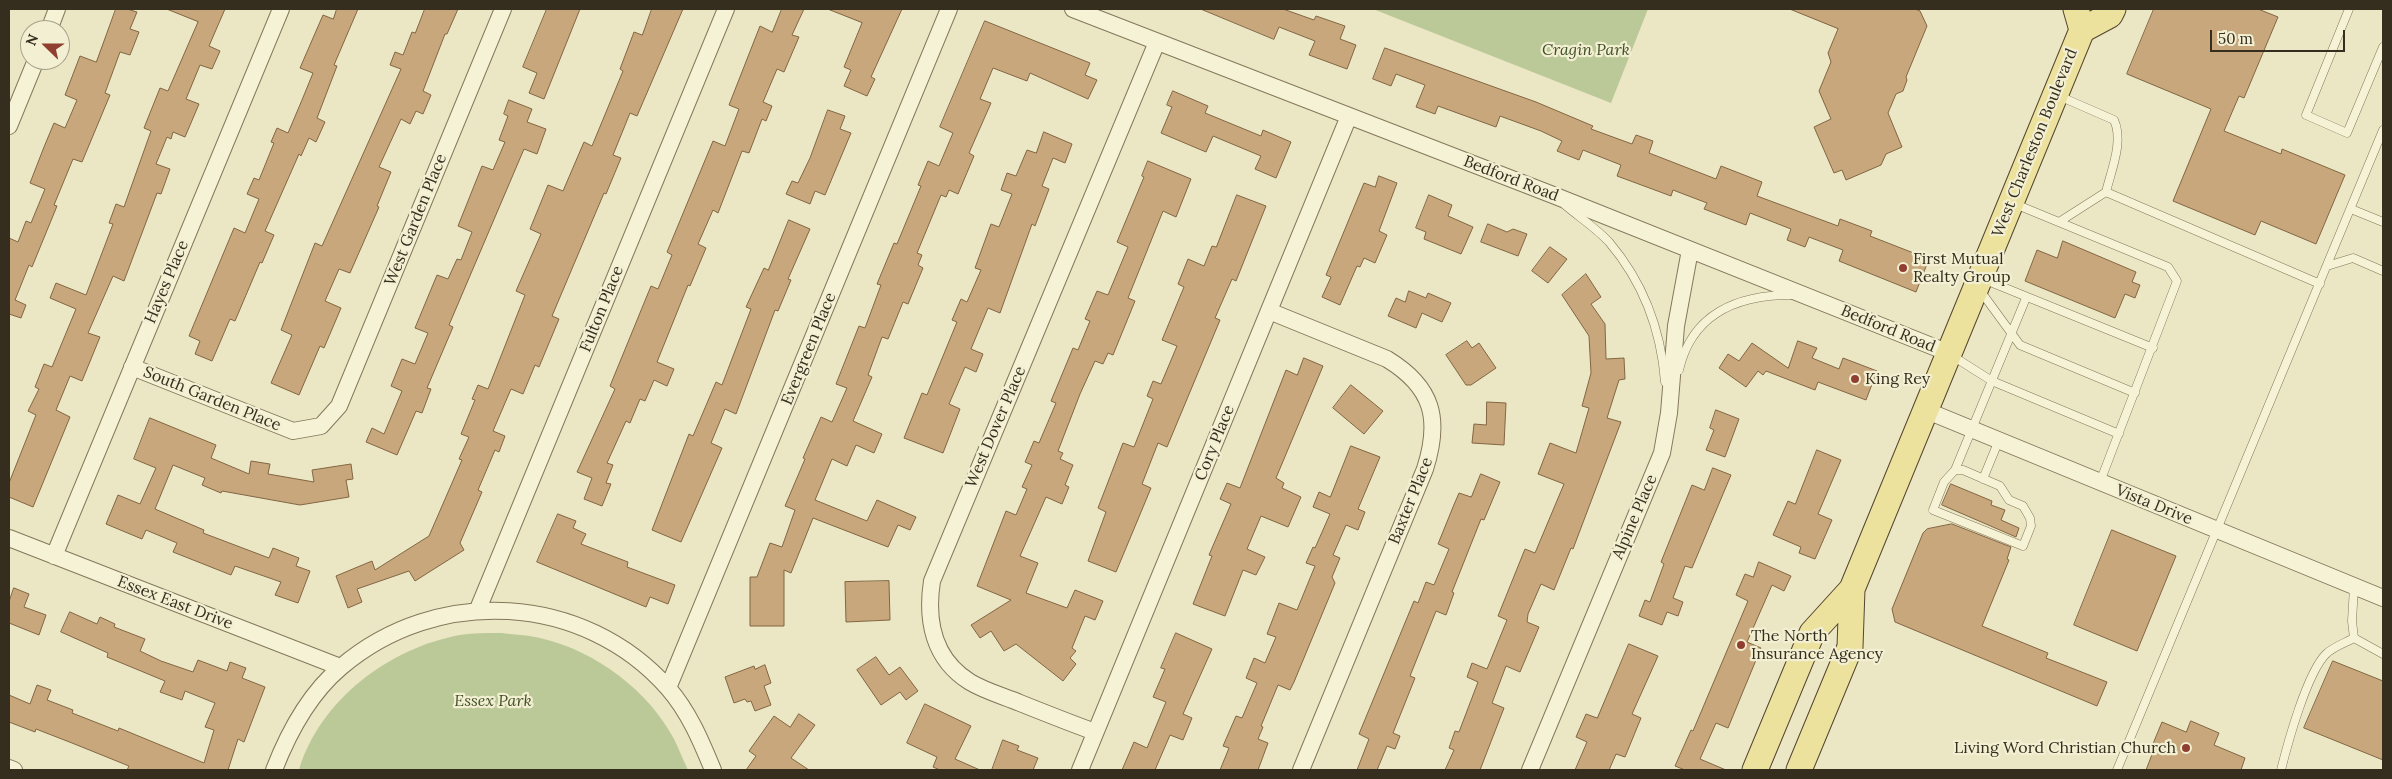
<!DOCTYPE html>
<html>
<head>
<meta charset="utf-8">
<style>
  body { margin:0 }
  #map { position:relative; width:2392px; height:779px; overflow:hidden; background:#ebe6c3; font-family:Lora,serif }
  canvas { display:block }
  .frame { position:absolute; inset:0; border:10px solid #352d1e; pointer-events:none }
  .north { position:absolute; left:20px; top:20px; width:50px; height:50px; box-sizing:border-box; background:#f3efd2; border:1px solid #a7a18a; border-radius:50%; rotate:292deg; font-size:14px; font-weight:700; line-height:20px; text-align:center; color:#352d1e }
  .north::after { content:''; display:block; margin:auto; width:18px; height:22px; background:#8f3e2f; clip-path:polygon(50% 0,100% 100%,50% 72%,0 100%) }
  .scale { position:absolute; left:2210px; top:30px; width:135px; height:22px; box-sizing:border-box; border:2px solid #352d1e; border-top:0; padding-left:6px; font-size:15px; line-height:18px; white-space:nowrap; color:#352d1e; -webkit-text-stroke:4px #f3efd2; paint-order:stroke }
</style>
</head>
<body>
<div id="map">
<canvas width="2392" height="779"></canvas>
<div class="frame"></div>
<div class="north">N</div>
<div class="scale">50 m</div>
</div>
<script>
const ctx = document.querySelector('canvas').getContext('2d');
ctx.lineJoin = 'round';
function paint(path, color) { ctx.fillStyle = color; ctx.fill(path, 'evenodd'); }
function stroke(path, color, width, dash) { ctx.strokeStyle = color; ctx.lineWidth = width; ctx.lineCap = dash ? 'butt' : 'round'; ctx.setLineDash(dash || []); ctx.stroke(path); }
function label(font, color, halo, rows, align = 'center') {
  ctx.font = font + ' Lora,serif'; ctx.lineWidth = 4.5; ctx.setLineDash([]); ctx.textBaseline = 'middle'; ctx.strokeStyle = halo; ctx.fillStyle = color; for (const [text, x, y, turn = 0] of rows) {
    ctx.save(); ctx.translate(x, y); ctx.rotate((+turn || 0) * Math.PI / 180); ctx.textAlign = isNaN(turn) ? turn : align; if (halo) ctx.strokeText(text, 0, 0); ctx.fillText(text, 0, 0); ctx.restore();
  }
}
const green = new Path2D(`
  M1373 9H1648L1611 103Z
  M502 633C516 635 530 635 544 639 596 652 648 690 674 739 679 749 683 760 688 770H299C320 700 389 648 460 635 473 633 488 633 502 633Z`);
const building = new Path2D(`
  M116 9H127L137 12 130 29 139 32 130 55 120 52 105 93 110 95 82 162 73 159 54 205 57 206 32 267 29 265 15 300 26 305 21 318 9 314V238L18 242 26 221 31 223 45 189 30 183 44 147 54 123 65 128 77 100 65 95 80 56 96 62Z
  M167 9H225L209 46 220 51 212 69 200 65 186 99 199 104 185 137 173 132 171 139 167 137 156 164 170 169 161 194 157 193 124 281 113 276 88 333 100 337 82 381 70 376 56 410 70 417 33 507 9 497V483L36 415 28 411 39 389 35 387 44 364 52 367 76 309 50 298 56 283 86 295 113 224 109 223 116 204 124 207 151 131 144 128 160 88 168 91 198 22Z
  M337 9H358L334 65 337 66 317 118 325 122 316 142 309 138 301 156 299 154 265 231 274 235 262 263 260 262 235 321 230 319 212 361 195 354 200 341 189 336 234 228 245 233 259 199 247 194 254 178 259 180 274 143 271 142 277 128 288 133 302 100 313 73 300 68 323 15 333 19Z
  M425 9H458L447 34H445L423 91 431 95 423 114 416 111 410 124 401 119 379 167 391 172 377 206 379 207 350 273 339 269 325 301 341 308 324 348 320 346 299 395 271 383 292 335 281 330 315 243 322 246 401 69 390 65 395 52 403 55 412 32 415 33Z
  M547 9H580L544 99 529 93 537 73 523 67Z
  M652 9H683L637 116 630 113 613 155 621 158 606 194 604 193 552 316 559 319 539 367 535 365 523 394 511 389 493 431 505 436 499 452 495 450 478 490 482 492 460 543 464 550 415 581 409 571 357 589 362 602 348 608 336 576 372 561 375 570 429 536 462 460 459 459 469 437 461 434 475 400 472 399 478 385 488 389 525 295 516 291 541 234 530 229 548 185 563 191 584 142 592 146 623 71 620 69 634 32 642 35Z
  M782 9H804L792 35 799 37 784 72 777 69 763 102 772 106 766 121 762 119 749 153 742 151 718 213 713 210 698 244 706 248 690 286 688 285 657 362 674 369 667 386 654 380 645 401 640 399 630 423 626 421 607 463 613 465 606 483 611 484 602 506 584 499 592 478 577 472 615 389 610 386 651 286 658 289 672 255 667 252 713 141 725 146 739 109 729 105 760 26 772 32Z
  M828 9H902L871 77 875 79 867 96 844 86 851 70 844 67 862 23Z
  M1201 9H1283L1314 20 1316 16 1345 26 1340 39 1356 45 1347 69 1309 55 1315 41 1279 27 1274 39Z
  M1790 9H1915L1920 11 1927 26 1906 77 1907 80 1903 91 1896 94 1888 113 1902 147 1886 154 1881 165 1846 180 1842 170 1834 173 1814 127 1831 119 1819 91 1831 62 1828 53 1838 29Z
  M2154 9H2258L2278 17 2244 98 2239 96 2224 131 2281 154 2282 149 2345 175 2316 244 2261 221 2255 235 2173 201 2211 109 2127 74Z
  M985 21 1090 63 1085 75 1097 80 1088 99 1030 73 1027 81 993 68 980 99 991 103 969 153 974 156 958 194 949 190 946 197 941 195 917 253 922 255 918 265 923 268 908 304 903 302 888 339 882 337 868 375 872 377 853 421 882 434 874 453 856 445 847 466 832 459 815 500 867 521 877 500 916 517 910 530 898 525 888 547 813 518 791 573 784 570V626H750V577H757L770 543 782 547 795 510 785 506 805 459 803 458 821 417 832 422 847 388 836 384 859 326 865 328 881 285 877 284 894 243 897 244 921 186 918 185 928 161 939 166 953 133 940 127Z
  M1385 48 1536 102 1593 126 1591 129 1632 144 1636 135 1653 141 1649 153 1716 179 1721 166 1762 182 1757 196 1838 226 1840 219 1872 231 1870 236 1929 259 1916 292 1839 261 1843 250 1809 237 1805 247 1787 240 1791 229 1750 213 1746 225 1704 209 1707 203 1673 190 1671 196 1617 176 1621 165 1583 150 1579 160 1557 151 1562 141 1541 131 1500 116 1496 127 1438 106 1435 114 1416 107 1425 85 1396 74 1391 86 1373 79Z
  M1173 91 1208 106 1205 113 1261 136 1263 130 1291 142 1276 178 1255 169 1261 156 1213 136 1206 152 1161 133 1172 107 1167 105Z
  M509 100 532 109 527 122 546 129 537 154 524 149 449 325 453 327 427 388 431 389 422 413 416 411 397 455 366 442 372 428 384 434 402 391 391 386 402 359 415 364 428 333 415 328 437 275 448 279 457 259 461 260 472 232 458 226 482 166 493 170 505 142 499 140 508 116 504 114Z
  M828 110 845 116 840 129 851 133 825 195 815 191 810 204 786 194 792 181 798 183 810 158Z
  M1044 132 1072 144 1065 163 1053 158 1042 186 1049 189 1035 226 1032 224 1000 313 988 308 971 349 983 354 976 372 965 367 949 404 960 409 943 453 904 438 922 393 927 395 957 322 952 320 961 299 967 302 981 270 975 268 991 224 999 227 1012 194 1001 190 1007 173 1016 176 1027 150 1036 153Z
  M1148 161 1191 179 1176 217 1163 211 1128 298 1135 301 1113 355 1108 353 1103 364 1095 361 1080 394 1058 451 1063 453 1060 459 1073 465 1065 485 1069 487 1062 504 1046 497 1020 556 1038 563 1026 593 1067 608 1075 590 1103 601 1095 620 1085 616 1072 648 1076 651 1070 658 1076 664 1063 681 1016 644 1004 651 991 631 980 638 971 625 1011 600 977 586 1006 511 1016 515 1027 489 1022 487 1032 465 1025 462 1034 441 1039 443 1056 403 1051 401 1073 348 1078 350 1090 321 1085 319 1097 291 1108 295 1128 247 1117 242 1144 177 1142 176Z
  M1379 176 1397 183 1379 231 1387 235 1375 263 1364 258 1360 267 1357 266 1340 305 1322 297 1331 277 1326 275 1364 183 1375 187Z
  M1237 195 1266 206 1236 281 1232 279 1215 318 1220 320 1167 447 1158 443 1142 484 1151 488 1116 572 1088 561 1106 512 1098 508 1123 443 1134 447 1153 399 1147 396 1153 381 1161 384 1177 346 1162 340 1184 287 1178 284 1188 259 1204 266 1212 246 1216 247Z
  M1429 195 1452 205 1448 216 1473 227 1461 254 1424 239 1426 232 1416 228Z
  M789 220 810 229 788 279 791 280 778 311 775 310 736 414 725 409 711 443 722 448 681 542 652 530 689 434 693 436 716 382 722 385 751 309 746 307 764 268 768 270Z
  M1488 224 1507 232 1513 229 1527 234 1518 256 1481 242Z
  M2063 241 2136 272 2132 282 2140 285 2135 298 2125 294 2115 318 2025 281 2037 250 2057 258Z
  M1550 247 1567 259 1548 283 1532 271Z
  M1586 274 1601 297 1591 304 1605 324 1606 359 1624 358 1625 379 1619 380 1607 418 1621 422 1573 549 1571 548 1554 590 1541 584 1528 614 1527 622 1539 627 1520 672 1506 666 1492 703 1504 708 1480 770H1445L1454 750 1449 748 1455 731 1459 732 1478 682 1467 677 1472 663 1487 669 1507 620 1498 616 1525 549 1535 553 1564 484 1538 474 1550 443 1576 453 1589 408 1582 406 1591 373 1589 336 1562 295Z
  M1409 291 1426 298 1428 293 1451 303 1442 322 1422 313 1416 328 1388 316 1396 298 1405 302Z
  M1467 341 1472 348 1479 343 1496 368 1471 385H1466L1446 355Z
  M1798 341 1817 348 1812 358 1839 369 1843 358 1877 371 1866 400 1818 382 1815 390 1766 371 1763 375 1758 371 1746 387 1719 368 1728 354 1739 361 1752 343 1788 368Z
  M1304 358 1323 366 1276 478 1284 483 1282 488 1301 497 1288 527 1261 516 1247 549 1265 557 1256 575 1243 570 1225 616 1193 604 1212 556 1209 555 1231 504 1220 499 1227 483 1240 488 1286 370 1297 375Z
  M1351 385 1383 411 1364 434 1333 408Z
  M1487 402 1506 403 1504 445 1472 443 1474 424 1486 425Z
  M1716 410 1739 419 1725 457 1706 450 1714 430 1710 428Z
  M150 418 216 445 211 458 249 474 251 461 270 464 268 474 314 482 312 470 351 464 353 479 346 480 349 497 300 505 222 491 221 493 202 485 205 478 173 465 155 509 204 530 203 533 269 558 273 548 299 558 296 566 310 571 298 603 275 595 281 582 235 566 231 575 173 552 177 543 146 530 142 539 106 524 118 495 140 504 156 468 134 459Z
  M1351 446 1380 457 1358 509 1365 512 1358 530 1346 525 1333 555 1340 558 1332 577 1335 583 1294 682 1290 690 1278 685 1261 726 1263 727 1258 739 1268 743 1258 770H1220L1229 748 1223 746 1236 716 1242 718 1257 683 1246 678 1254 658 1265 663 1276 637 1267 634 1279 603 1297 610 1315 566 1306 563 1313 547 1315 548 1330 514 1313 507 1319 492 1330 497Z
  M1817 450 1841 460 1818 514 1832 520 1815 559 1799 553 1801 547 1773 535 1788 501 1795 504Z
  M1713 468 1731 475 1692 568 1685 566 1673 598 1683 602 1678 616 1667 612 1662 625 1639 616 1645 600 1650 602 1664 564 1661 562 1692 485 1704 490Z
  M1481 474 1500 482 1484 520 1481 519 1452 592 1454 593 1446 615 1436 611 1410 676 1415 678 1393 733 1400 736 1395 749 1387 746 1377 770H1357L1369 739 1359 734 1414 601 1418 603 1426 582 1434 585 1449 549 1438 544 1453 507 1459 493 1471 497Z
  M1951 484 1992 501 1991 505 2005 510 2001 520 2019 528 2016 537 1942 505Z
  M558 514 576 521 573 528 586 534 581 544 628 562 627 567 675 585 668 604 650 597 646 607 537 562Z
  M1952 524 2011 547 2007 559 2009 560 1982 626 2048 653 2046 658 2107 682 2097 706 1895 622 1892 609 1923 533 1927 529Z
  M2112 530 2176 556 2137 651 2074 625Z
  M1759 562 1791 576 1784 591 1772 585 1747 642 1761 648 1744 689 1728 728 1716 723 1700 759 1726 770H1685L1675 766 1691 730 1693 731 1748 601 1736 595 1745 574 1753 577Z
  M889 581 890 620 846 622 845 582Z
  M14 588 29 594 24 607 46 615 39 635 9 623V602Z
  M70 612 97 624 100 617 115 624 114 627 145 639 140 651 161 661 193 672 198 660 227 671 230 662 246 668 242 678 265 687 244 742 238 739 228 770H127L129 766 72 743 36 729 35 732 9 722V695L30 704 37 685 51 690 47 700 73 710 72 713 118 731 119 728 204 763 214 730 205 727 215 703 185 691 182 700 160 692 165 681 107 657 108 653 61 632Z
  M1176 633 1212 649 1183 714 1192 718 1183 740 1170 735 1155 770H1122L1134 742 1147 748 1166 702 1153 697 1165 669 1161 668Z
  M1629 644 1658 656 1632 714 1641 718 1625 757 1616 754 1609 770H1575L1587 742 1576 737 1586 714 1597 718Z
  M876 657 889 675 900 667 918 691 906 700 900 692 881 705 857 670Z
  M2333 661 2383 681V760L2304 728Z
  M765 665 771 683 764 686 771 705 755 711 751 701 747 702 745 699 734 703 725 677 754 666 755 669Z
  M925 704 971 726 955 759 980 770H940L933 767 937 757 907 743Z
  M799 714 815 725 791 758 809 770H746L756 756 749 751 774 716 790 727Z
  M2191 721 2219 733 2214 745 2245 758 2241 770H2146L2153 752 2150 751 2162 722 2186 732Z
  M1003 740 1019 746 1017 750 1038 758 1033 770H992Z`);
const lane = new Path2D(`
  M2349 9 2306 115 2347 133 2383 47
  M2059 96 2114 120C2124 141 2111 171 2106 192
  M2015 204 2168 267 2177 281 2100 482
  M1565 205C1579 217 1596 228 1609 242 1643 282 1661 330 1665 382
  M2351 209 2383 222
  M2059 222 2106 192 2320 284
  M2327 266 2353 258 2383 271
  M1983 279 2153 348
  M1979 289 2020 345 2135 393
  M1951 355 1992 381 2119 434
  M1679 370C1692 313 1738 295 1791 295
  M1955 470H1963L2000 486 2009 500 2023 506 2030 518 2031 526 2023 546 1933 510 1944 482Z
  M1955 470 2026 298
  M1983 479 1999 440
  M2354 587 2352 621 2354 638 2383 654
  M2117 770 2383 130
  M2281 770C2288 742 2307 673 2326 654 2333 647 2345 643 2354 638`);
const street = new Path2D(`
  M1073 9 1553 195 1949 353
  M49 30 57 9
  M9 126 36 60
  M1269 311 1387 359C1433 387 1441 419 1425 469L1301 770
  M132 367 293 431 321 426 339 406 503 9
  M1925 410 2383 598
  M9 538 340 667
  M54 556 281 9
  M478 609 726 9
  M668 688 949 9
  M1095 732C1070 723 1045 713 1020 703 1003 696 985 691 970 682 933 659 926 620 932 581L1157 42
  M9 768 14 770
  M274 770C289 731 309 694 341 667 437 585 584 593 668 688 689 712 701 741 713 770
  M1080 770 1349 116
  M1530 770 1662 453 1669 413 1676 326 1690 250`);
const primary = new Path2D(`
  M2082 30 2110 15 2113 9
  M1755 770 1812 633 1852 589
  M1799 770 1850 647 1852 589 2082 30 2076 9`);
const markers = [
  [1903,268,5,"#8f3e2f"],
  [1855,379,5,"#8f3e2f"],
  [1741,645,5,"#8f3e2f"],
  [2186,748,5,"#8f3e2f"]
];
const parkNames = [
  ["Cragin Park",1586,50],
  ["Essex Park",493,701]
];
const streetNames = [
  ["West Charleston Boulevard",2035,143,-68],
  ["Bedford Road",1511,179,21],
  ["West Garden Place",416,220,-68],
  ["Hayes Place",167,282,-67],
  ["Fulton Place",602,309,-68],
  ["Bedford Road",1888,329,22],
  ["Evergreen Place",809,349,-68],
  ["South Garden Place",212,399,22],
  ["West Dover Place",996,427,-67],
  ["Cory Place",1215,443,-68],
  ["Baxter Place",1411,501,-68],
  ["Vista Drive",2154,505,22],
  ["Alpine Place",1635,517,-67],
  ["Essex East Drive",175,603,21]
];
const poiNames = [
  ["First Mutual",1913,259],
  ["Realty Group",1913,277],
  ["King Rey",1865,379],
  ["The North",1751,636],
  ["Insurance Agency",1751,654],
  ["Living Word Christian Church",2176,748,"right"]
];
paint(green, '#bbc898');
paint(building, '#c7a77b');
stroke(building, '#826643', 1);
stroke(lane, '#84785b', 9);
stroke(street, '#84785b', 18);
stroke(primary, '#52452f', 27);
stroke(lane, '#f6f2d6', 8);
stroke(street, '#f6f2d6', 16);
stroke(primary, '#ece19d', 25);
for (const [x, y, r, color] of markers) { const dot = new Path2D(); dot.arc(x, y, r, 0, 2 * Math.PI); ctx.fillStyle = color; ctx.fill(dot); stroke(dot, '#f3efd2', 2); }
label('italic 16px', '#3f5026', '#f3efd2', parkNames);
label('16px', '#352d1e', '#f3efd2', streetNames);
label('16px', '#352d1e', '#f3efd2', poiNames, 'left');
</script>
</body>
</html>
